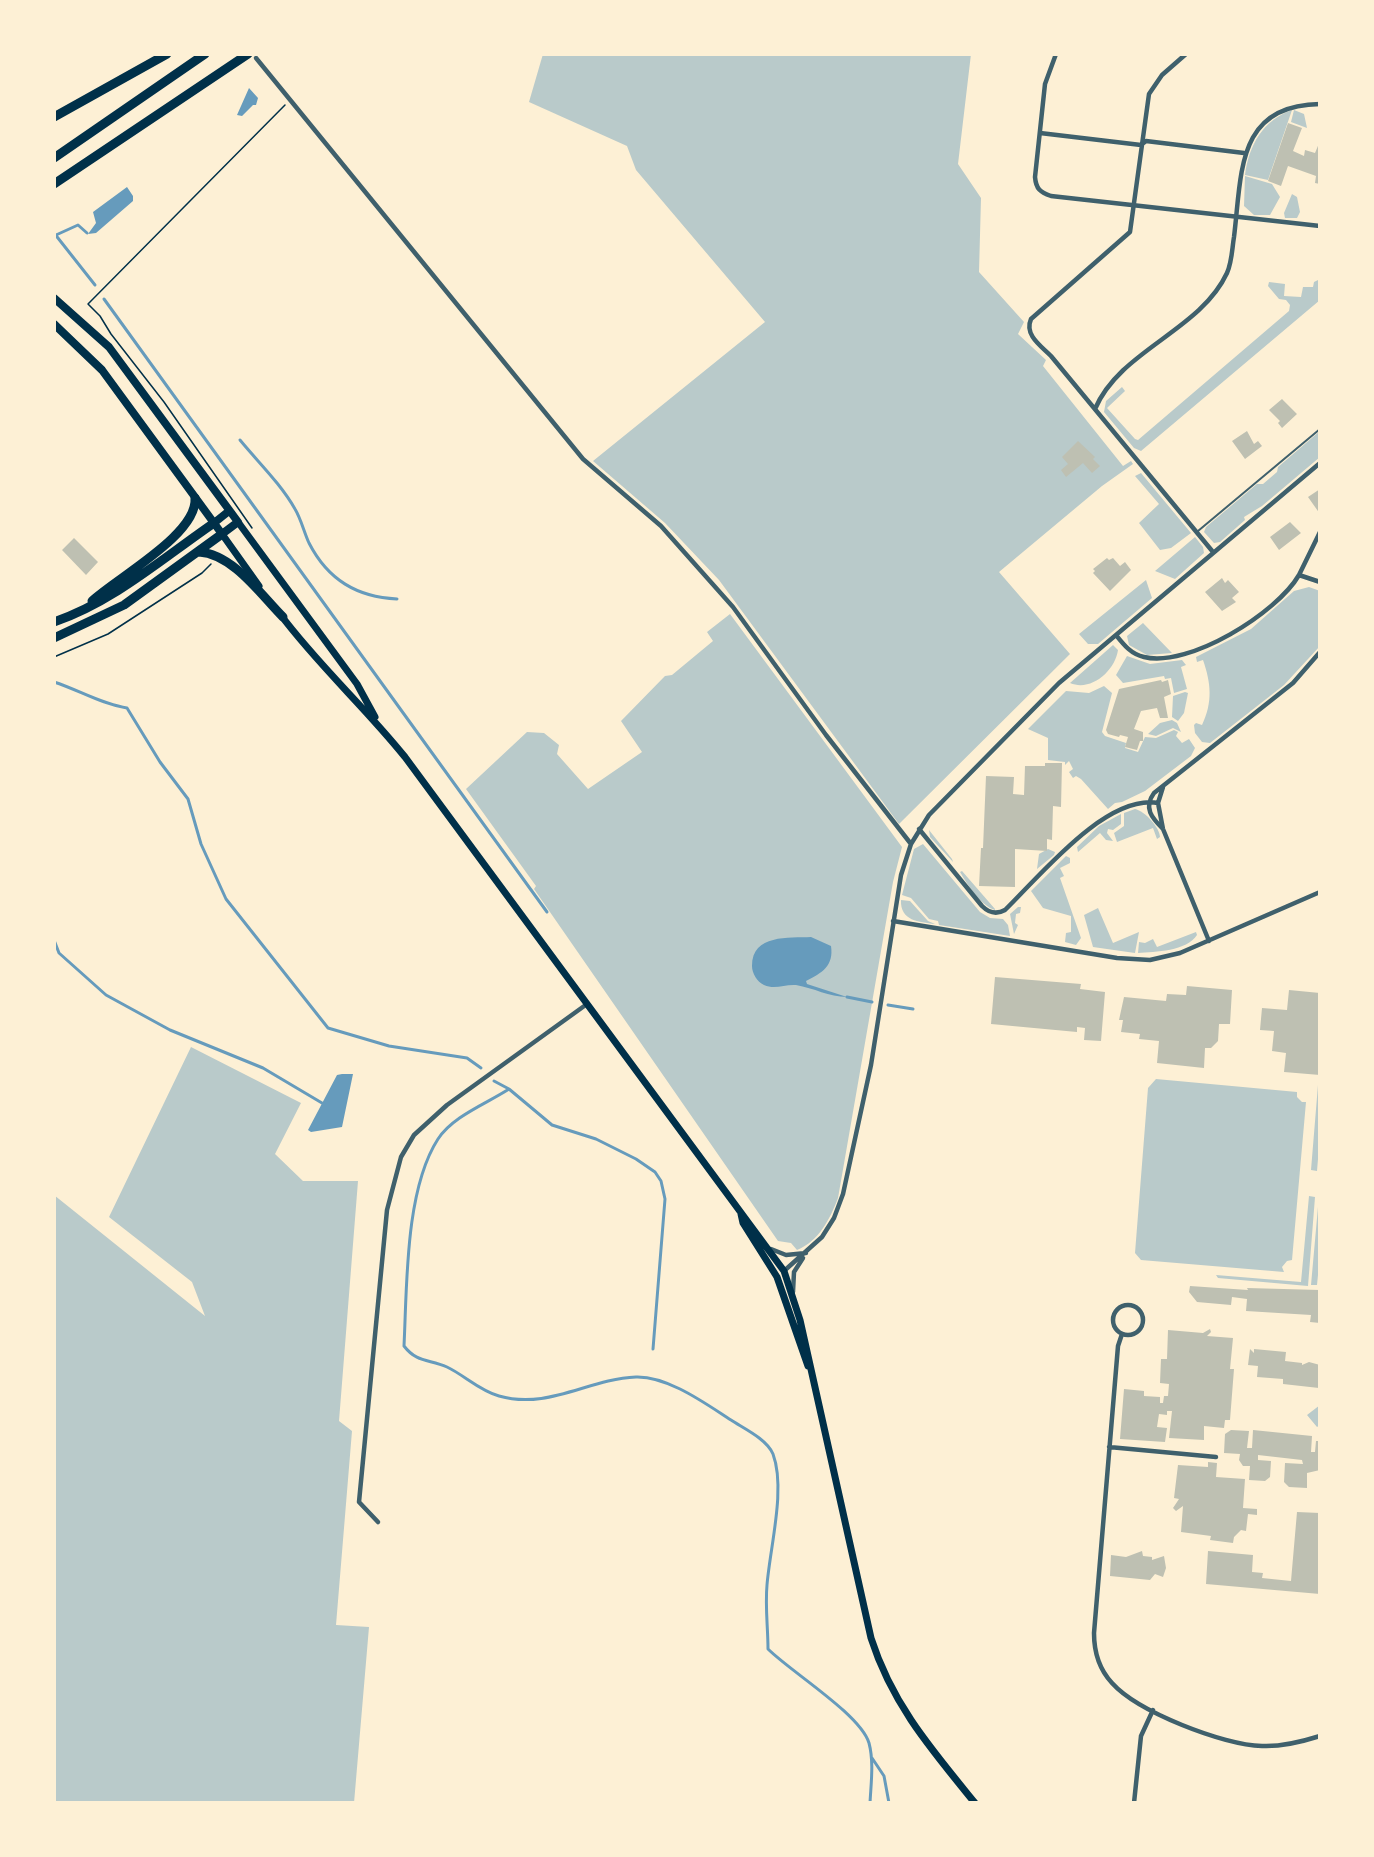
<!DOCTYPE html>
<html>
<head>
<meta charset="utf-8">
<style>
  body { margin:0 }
  #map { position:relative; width:1374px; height:1857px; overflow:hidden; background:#fdf0d5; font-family:Raleway,sans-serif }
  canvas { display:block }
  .frame { position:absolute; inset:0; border:56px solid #fdf0d5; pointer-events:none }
</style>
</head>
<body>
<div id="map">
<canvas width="1374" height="1857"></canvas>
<div class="frame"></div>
</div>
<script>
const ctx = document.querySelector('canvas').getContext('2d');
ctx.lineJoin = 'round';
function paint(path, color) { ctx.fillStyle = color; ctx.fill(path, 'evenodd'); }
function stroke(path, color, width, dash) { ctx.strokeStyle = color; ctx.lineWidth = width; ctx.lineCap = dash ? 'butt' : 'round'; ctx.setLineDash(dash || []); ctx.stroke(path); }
const green = new Path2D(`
  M543 54H971L958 164 981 198 979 272 1024 322 1018 334 1046 360 1043 366 1123 466 1131 461 1133 464 1102 486 999 572 1070 654 899 824 719 580 665 523 593 461 765 322 636 170 627 146 529 102Z
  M1292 110 1268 180 1245 175C1249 145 1263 120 1292 110Z
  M1294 110 1304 114 1307 128 1291 122Z
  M1245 176 1272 184 1280 197 1270 215H1254L1244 206Z
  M1292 194 1297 197 1300 212 1297 218H1285L1284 213Z
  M1320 279V300L1141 451 1134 448 1104 412 1106 401 1122 387 1125 391 1107 408 1135 439 1138 440 1289 311 1290 305 1286 300 1279 299 1268 286 1269 282 1285 284 1284 296 1301 297 1303 287H1313L1314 282Z
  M1320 431V457L1262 506 1244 517 1245 520 1220 542 1214 543 1204 532 1206 527 1257 484H1263L1277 472 1278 467Z
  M1141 473 1191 533 1171 548 1160 550 1139 523 1159 504 1135 476Z
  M1195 537 1203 547 1204 553 1175 579 1155 571Z
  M1146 580 1152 598 1098 644H1088L1079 634Z
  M1309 587 1320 591V646L1284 685 1210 743 1202 742 1195 733 1194 725 1196 723 1202 725C1213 702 1211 683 1203 660L1197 662 1196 657 1251 629 1294 591Z
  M730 614 902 847 893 882 838 1198C830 1219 819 1241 797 1250L791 1243 778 1241 534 889 536 886 466 789 527 732 544 733 559 745 557 754 588 789 642 752 621 721 665 676 672 675 713 641 707 632Z
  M1143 623 1172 653 1147 655 1129 645 1127 636Z
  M1113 645 1118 650C1115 671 1091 692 1070 683Z
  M1127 656 1150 664 1182 660 1186 665 1181 667 1187 689 1174 693 1171 678 1165 679 1164 676 1123 683 1116 675Z
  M1104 686 1112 693 1102 732 1105 736 1126 743 1125 748 1138 752 1145 737 1156 738 1174 730 1178 732 1176 736 1182 743 1189 739 1195 748 1191 756 1145 791 1122 802 1115 803 1108 809 1081 779 1076 776 1073 778 1069 772 1073 769 1069 761 1065 765V762L1048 760V738L1028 729 1066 691 1089 693Z
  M1185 692 1188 693 1184 713 1178 721 1172 717 1173 696Z
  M1172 720 1177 723 1181 732 1173 728 1156 736 1148 734 1160 723Z
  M1135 809C1145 811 1160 828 1160 837L1157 839 1153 828 1117 842 1114 833 1124 826V813Z
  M1121 814V824L1113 830 1108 829 1107 833 1113 841 1106 840 1100 833 1078 852 1077 847 1099 826Z
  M929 830 952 859 953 862 930 837Z
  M923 844 980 912 990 918 1003 919 1008 925 1010 936 939 925 938 921 929 919 911 898 902 895 914 849Z
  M1048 849 1055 852 1054 855 1037 869 1039 854Z
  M1066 856 1070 858V863L1060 868 1064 876 1060 878 1081 938 1076 945 1065 942 1066 933 1071 932V916L1043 908 1031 891Z
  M962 871 995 909V910C981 906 967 884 960 872Z
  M901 900 910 901 928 921 935 924C919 922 900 921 901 900Z
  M1018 907H1021L1020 913 1016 914 1015 923 1018 925 1014 934 1010 914Z
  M1098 908 1113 943 1139 932 1135 953 1093 947 1084 915Z
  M1196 932 1197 935C1187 951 1155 952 1138 953L1139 942 1145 943 1153 939 1157 947Z
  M191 1047 301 1103 275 1154 303 1181H358L339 1421 352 1431 336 1625 369 1627 354 1803H54V1195L205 1316 192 1282 109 1217Z
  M1156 1079 1297 1092V1097L1302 1102H1306L1292 1260 1287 1261 1282 1267 1284 1272 1141 1260 1135 1253 1148 1088Z
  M1318 1085 1320 1135 1317 1171 1311 1170Z
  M1309 1196 1315 1197 1308 1286 1218 1278 1216 1275 1301 1282Z
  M1318 1207 1320 1255 1317 1285H1311Z
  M1320 1405V1425L1317 1427 1307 1415Z`);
const water = new Path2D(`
  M249 88 258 98 256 105H253L242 116 237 115Z
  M127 187 133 196V201L96 233 88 234 96 223 93 212Z
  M811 937 831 946C834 966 822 973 806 981L807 984 847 997C829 997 814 988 796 985 785 984 775 990 764 985 757 982 752 973 752 966 752 934 789 938 811 937Z
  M342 1074H353L342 1127 311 1132 308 1130 337 1075Z`);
const stream = new Path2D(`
  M54 233 95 285
  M56 235 78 225 87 233
  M104 299 547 912
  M240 440C258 462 281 484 295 509 301 519 304 532 309 543 328 580 357 597 397 599
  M54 682C79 690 101 704 127 708L160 762 188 799 201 844 226 899 328 1028 389 1046 467 1058 481 1068
  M54 940 59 953 106 995 170 1030 263 1068 322 1103
  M847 997 872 1002
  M888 1005 913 1009
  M494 1081 509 1089
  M653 1349 665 1199 661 1181 655 1172 636 1159 596 1139 552 1125 509 1089C486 1104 453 1116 438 1139 405 1190 407 1286 404 1346 417 1363 429 1359 447 1367 464 1375 480 1391 499 1396 548 1410 588 1379 636 1377 668 1376 706 1404 731 1420 743 1428 767 1439 773 1454 786 1489 770 1547 767 1585 765 1606 768 1628 768 1649 791 1672 860 1714 869 1743 874 1762 871 1783 870 1803
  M872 1758 884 1776 889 1803`);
const building = new Path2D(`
  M1288 123 1302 128 1293 151 1304 156 1305 150 1315 153 1320 141V184L1315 183 1316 176 1288 166 1281 186 1268 181Z
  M1282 399 1297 414 1282 428 1278 423 1280 421 1269 410Z
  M1247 431 1254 444 1258 441 1262 446 1245 459 1232 441Z
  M1078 441 1095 457 1093 459 1100 466 1092 473 1083 463 1066 477 1061 470 1068 464 1062 457Z
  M1320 489V514L1308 497Z
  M1290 522 1301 533 1279 550 1270 537Z
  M74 538 98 562 86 575 62 550Z
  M1107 558 1109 560 1113 558 1120 566 1125 562 1131 570 1110 591 1093 573 1095 571 1093 569Z
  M1222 578 1225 583 1228 580 1239 592 1232 598 1236 602 1222 611 1205 592Z
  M1161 680 1162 682 1168 680 1171 694 1164 697 1168 718H1160L1157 708 1141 711 1134 729 1143 732V741H1140L1137 750 1125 747 1128 737 1120 735 1119 737 1108 734 1106 730 1119 689Z
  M1045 763H1062L1061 807 1053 806 1052 840 1047 839V851L1015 849V887L979 886 981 848H983L986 776 1014 777 1013 794 1024 795 1025 766H1045Z
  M995 977 1081 984 1080 989 1105 992 1101 1041 1084 1040 1085 1028 1077 1027V1032L991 1024Z
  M1187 986 1232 990 1230 1024H1219L1218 1041 1211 1048H1205L1204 1068 1157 1063 1159 1041 1139 1039 1140 1034 1121 1032 1123 1020H1119L1124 997 1166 1001 1167 994 1186 995Z
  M1289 990 1320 993V1075L1284 1072 1286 1053 1272 1051 1274 1031 1260 1030 1262 1008 1287 1010Z
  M1190 1286 1248 1290 1247 1288 1320 1290V1323L1310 1322 1311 1315 1246 1311 1247 1299 1232 1297 1231 1305 1197 1302 1189 1292Z
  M1210 1329 1211 1332 1207 1336 1233 1338 1230 1369H1234L1230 1420H1225L1224 1428 1204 1426V1440L1169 1438 1172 1411H1167V1415L1159 1414 1157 1427 1167 1428 1165 1442 1120 1439 1124 1389 1144 1391V1396L1160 1397V1403H1163L1164 1396H1168L1169 1384 1160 1383 1161 1359H1167L1168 1330 1203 1333Z
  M1250 1349 1254 1353V1349L1286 1352 1285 1361 1302 1363V1365L1309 1362 1320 1365 1319 1388 1283 1384V1379L1257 1377 1258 1366 1248 1365Z
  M1231 1430 1249 1431 1247 1448H1252L1253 1430 1312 1436 1311 1452H1315L1316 1441H1320V1470L1307 1473V1488L1289 1487 1284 1482 1285 1463 1303 1464 1302 1460 1258 1455V1460L1271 1461 1270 1477 1265 1481 1249 1480 1250 1466H1243L1239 1460 1240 1454 1224 1453 1225 1434Z
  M1208 1462 1217 1463 1216 1477 1245 1479 1243 1508 1257 1509V1515L1248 1514 1246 1531 1241 1530 1234 1537 1233 1543 1210 1540 1211 1536 1181 1532 1183 1506 1176 1511 1173 1508 1179 1499 1174 1498 1178 1465 1208 1467Z
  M1297 1512 1320 1513V1594L1206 1584 1208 1551 1253 1555 1252 1572 1263 1573 1262 1578 1291 1581Z
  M1142 1551 1143 1556 1152 1557V1560L1164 1556 1166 1568 1163 1577 1155 1574 1150 1580 1110 1576 1111 1555 1126 1557Z`);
const path = new Path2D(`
  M252 528 164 402 111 334 100 316 88 304 285 105
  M54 657 108 634 202 573 211 564`);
const service = new Path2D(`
  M1198 531 1320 429`);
const minor = new Path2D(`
  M1056 54 1045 84 1035 177C1036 189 1040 192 1051 196L1320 226
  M1186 54 1162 75 1149 94 1130 232 1031 319C1024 335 1041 346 1051 356L1213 552
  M256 58 583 459 661 526 733 607 826 735 911 844
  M1040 133 1141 145 1146 141 1244 153
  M1095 409C1120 350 1200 331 1227 273 1232 262 1232 249 1234 237 1242 173 1236 105 1320 104
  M1299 575 1320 532
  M1116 635C1124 645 1131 654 1144 657 1189 668 1277 613 1299 575L1320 582
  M1163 787 1158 803 1163 829 1209 941
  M919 829 982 906C989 913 996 915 1005 910 1040 876 1106 794 1158 803
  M1163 829C1152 818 1143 808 1154 793L1293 683 1320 652
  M893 921 1117 958 1150 960 1180 953 1320 892
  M771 1249 786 1255 806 1253
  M784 1271 822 1237 834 1218 843 1194 871 1065 901 875 911 844 929 815 1059 683 1320 463
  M793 1292 794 1272 803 1258
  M1113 1320a15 15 0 1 1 30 0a15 15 0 1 1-30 0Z
  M1122 1334 1118 1346 1094 1633C1094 1652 1099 1669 1112 1683 1138 1712 1223 1745 1262 1746 1282 1747 1301 1742 1320 1736
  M1109 1447 1216 1457
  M378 1522 359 1502 387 1210 401 1157 414 1135 447 1105 587 1004
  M1134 1803 1141 1736 1153 1710`);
const secondary = new Path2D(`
  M238 522 357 684 375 717
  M222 534 259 586
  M280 614C318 665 365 707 405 757L784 1271 800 1320 871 1638C892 1704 931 1749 975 1803
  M741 1214 743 1223 777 1277 808 1366`);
const primary = new Path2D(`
  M54 298 109 347 238 522 222 534 102 370 54 324
  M214 523 229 511`);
const motorway = new Path2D(`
  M54 117 167 54
  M54 158 205 54
  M54 184 248 54
  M199 552C233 554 261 595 283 617
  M92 601C118 577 198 534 195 498
  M54 622C113 602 163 558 214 523
  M54 638 124 605 222 534`);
paint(green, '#b9caca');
paint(water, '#669bbc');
stroke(stream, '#669bbc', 3);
paint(building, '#bec0b2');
stroke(path, '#003049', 1.5);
stroke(service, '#3f606c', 2);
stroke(minor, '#3f606c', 4.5);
stroke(secondary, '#003049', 7);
stroke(primary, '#003049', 8);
stroke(motorway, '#003049', 9);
</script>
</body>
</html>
